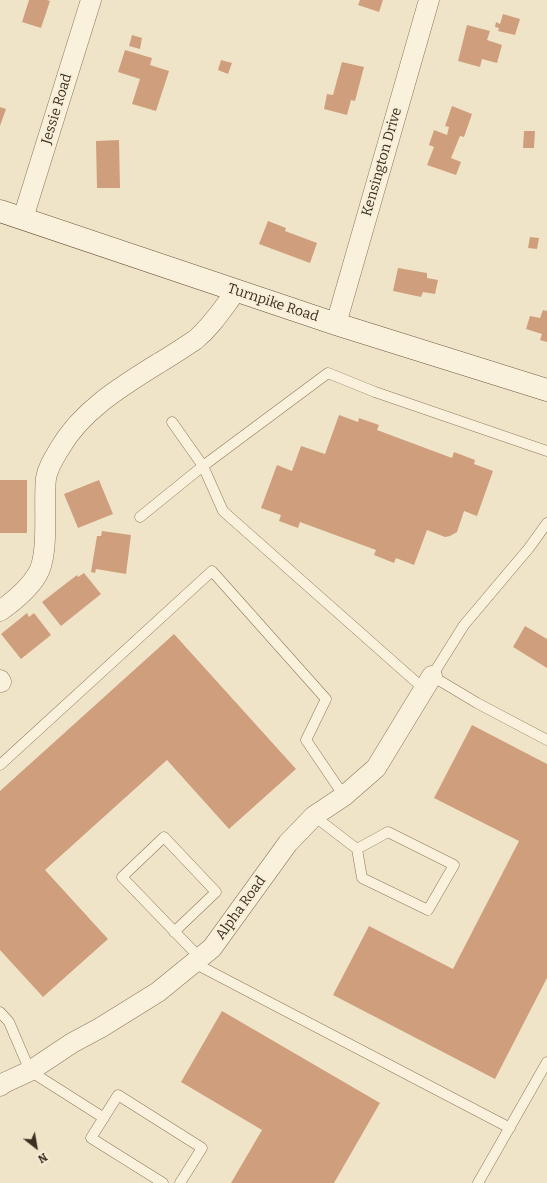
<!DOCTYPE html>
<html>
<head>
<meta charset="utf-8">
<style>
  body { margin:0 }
  #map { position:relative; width:547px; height:1183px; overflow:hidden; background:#f0e4c8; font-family:Bitter,serif }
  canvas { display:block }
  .north { position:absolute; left:16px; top:1127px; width:40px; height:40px; -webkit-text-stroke:3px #f7eed8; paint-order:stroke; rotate:149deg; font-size:11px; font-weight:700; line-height:16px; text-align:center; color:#3d2e20 }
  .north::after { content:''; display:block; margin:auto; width:14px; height:18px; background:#3d2e20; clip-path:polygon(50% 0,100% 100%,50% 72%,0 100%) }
</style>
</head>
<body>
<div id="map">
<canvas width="547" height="1183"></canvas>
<div class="north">N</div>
</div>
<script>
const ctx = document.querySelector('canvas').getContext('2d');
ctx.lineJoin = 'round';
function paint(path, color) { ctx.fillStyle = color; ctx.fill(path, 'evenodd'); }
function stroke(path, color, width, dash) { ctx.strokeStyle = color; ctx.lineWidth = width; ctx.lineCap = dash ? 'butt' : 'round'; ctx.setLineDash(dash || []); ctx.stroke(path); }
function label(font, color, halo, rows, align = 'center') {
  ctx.font = font + ' Bitter,serif'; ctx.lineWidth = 4; ctx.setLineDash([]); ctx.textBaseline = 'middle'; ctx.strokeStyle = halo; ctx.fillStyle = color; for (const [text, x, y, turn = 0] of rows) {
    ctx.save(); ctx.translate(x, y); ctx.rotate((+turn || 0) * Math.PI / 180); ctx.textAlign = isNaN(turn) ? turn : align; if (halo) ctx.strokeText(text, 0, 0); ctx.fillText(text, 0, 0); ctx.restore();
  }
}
const building = new Path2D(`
  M29 0H47L50 1 41 28 22 22Z
  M360 0H383L379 12 358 5Z
  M503 14 520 19 515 35 498 31 499 28 495 27 496 22 500 24Z
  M467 25 490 31 487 40 502 45 497 63 482 59 480 67 458 61Z
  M132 35 142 38 140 49 129 46Z
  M125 50 152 58 150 65 169 71 156 111 132 104 140 79 118 72Z
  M221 60 232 63 228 74 218 70Z
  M342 62 364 67 355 101 351 100 347 115 324 109 327 94 333 95Z
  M452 106 472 114 464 137 460 136 451 158 461 162 456 175 427 165 434 147 429 145 434 130 447 135 449 127 445 126Z
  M0 107 6 109 0 126Z
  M524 131H535L534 148H523Z
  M119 140 120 188H97L96 141Z
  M268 221 286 228 285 231 317 243 310 263 259 244Z
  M530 237 539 238 537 249 528 248Z
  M398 268 427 273V278L438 280 435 294 423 292 421 297 393 291Z
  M543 310 547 311V342L540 340 542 334 526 329 530 316 540 318Z
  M339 415 358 422 359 418 379 425 377 430 452 458 454 452 475 460 474 464 493 471 477 516 464 511 457 532 450 536 445 537 427 530 414 565 396 558 394 563 374 555 376 550 300 522 298 528 279 521 281 515 261 508 277 465 292 471 301 446 325 454Z
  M0 480H27V533H0Z
  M99 480 113 514 78 528 64 494Z
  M102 531 131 535 126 574 96 569 95 573 91 572 97 536H101Z
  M84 573 101 594 61 626 42 602 77 575 78 577Z
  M27 613 29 617 34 613 51 635 21 659 1 634Z
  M525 626 547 639V668L513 647Z
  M174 634 296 769 229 829 167 760 45 870 108 939 43 997 0 950V791Z
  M472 725 547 764V978L495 1079 333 995 369 926 453 969 519 841 434 798Z
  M222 1011 380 1103 334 1183H231L262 1130 181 1082Z`);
const service = new Path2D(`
  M172 422 203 466 223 511 424 689
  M140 517 203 466 328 373 375 392 547 451
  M547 523 529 548 464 625 432 676 477 703 547 740
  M0 765 212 571 326 699 306 740 344 796
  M314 816 357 849 362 878 428 910 454 865 388 832 357 849
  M174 932 216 892 164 837 122 877 200 958
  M194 963 510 1128
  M0 1012 9 1022 30 1071 104 1118
  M163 1183 91 1138 118 1095 202 1148 180 1183
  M478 1183 547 1062`);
const minor = new Path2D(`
  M23 218 91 0
  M336 324 429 0
  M0 611C14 601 28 590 37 575 50 555 43 504 46 478 48 467 54 458 60 448 82 410 122 386 159 363 171 356 183 348 195 340 212 326 223 308 236 291
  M0 680 1 682
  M0 1086 4 1083 30 1071 72 1043 100 1028 158 992 212 948 288 843 314 816 344 796 376 768 432 676`);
const secondary = new Path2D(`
  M0 211 336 324 547 390`);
const streetNames = [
  ["Jessie Road",57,109,-73],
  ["Kensington Drive",382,162,-74],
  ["Turnpike Road",273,303,18],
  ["Alpha Road",241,908,-54]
];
paint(building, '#cf9f7d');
stroke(service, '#8d765c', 11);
stroke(minor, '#8d765c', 21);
stroke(secondary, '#6f573f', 23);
stroke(service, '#faf1dc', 10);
stroke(minor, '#faf1dc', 20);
stroke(secondary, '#faf1dc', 22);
label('14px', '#3d2e20', '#f7eed8', streetNames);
</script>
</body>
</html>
